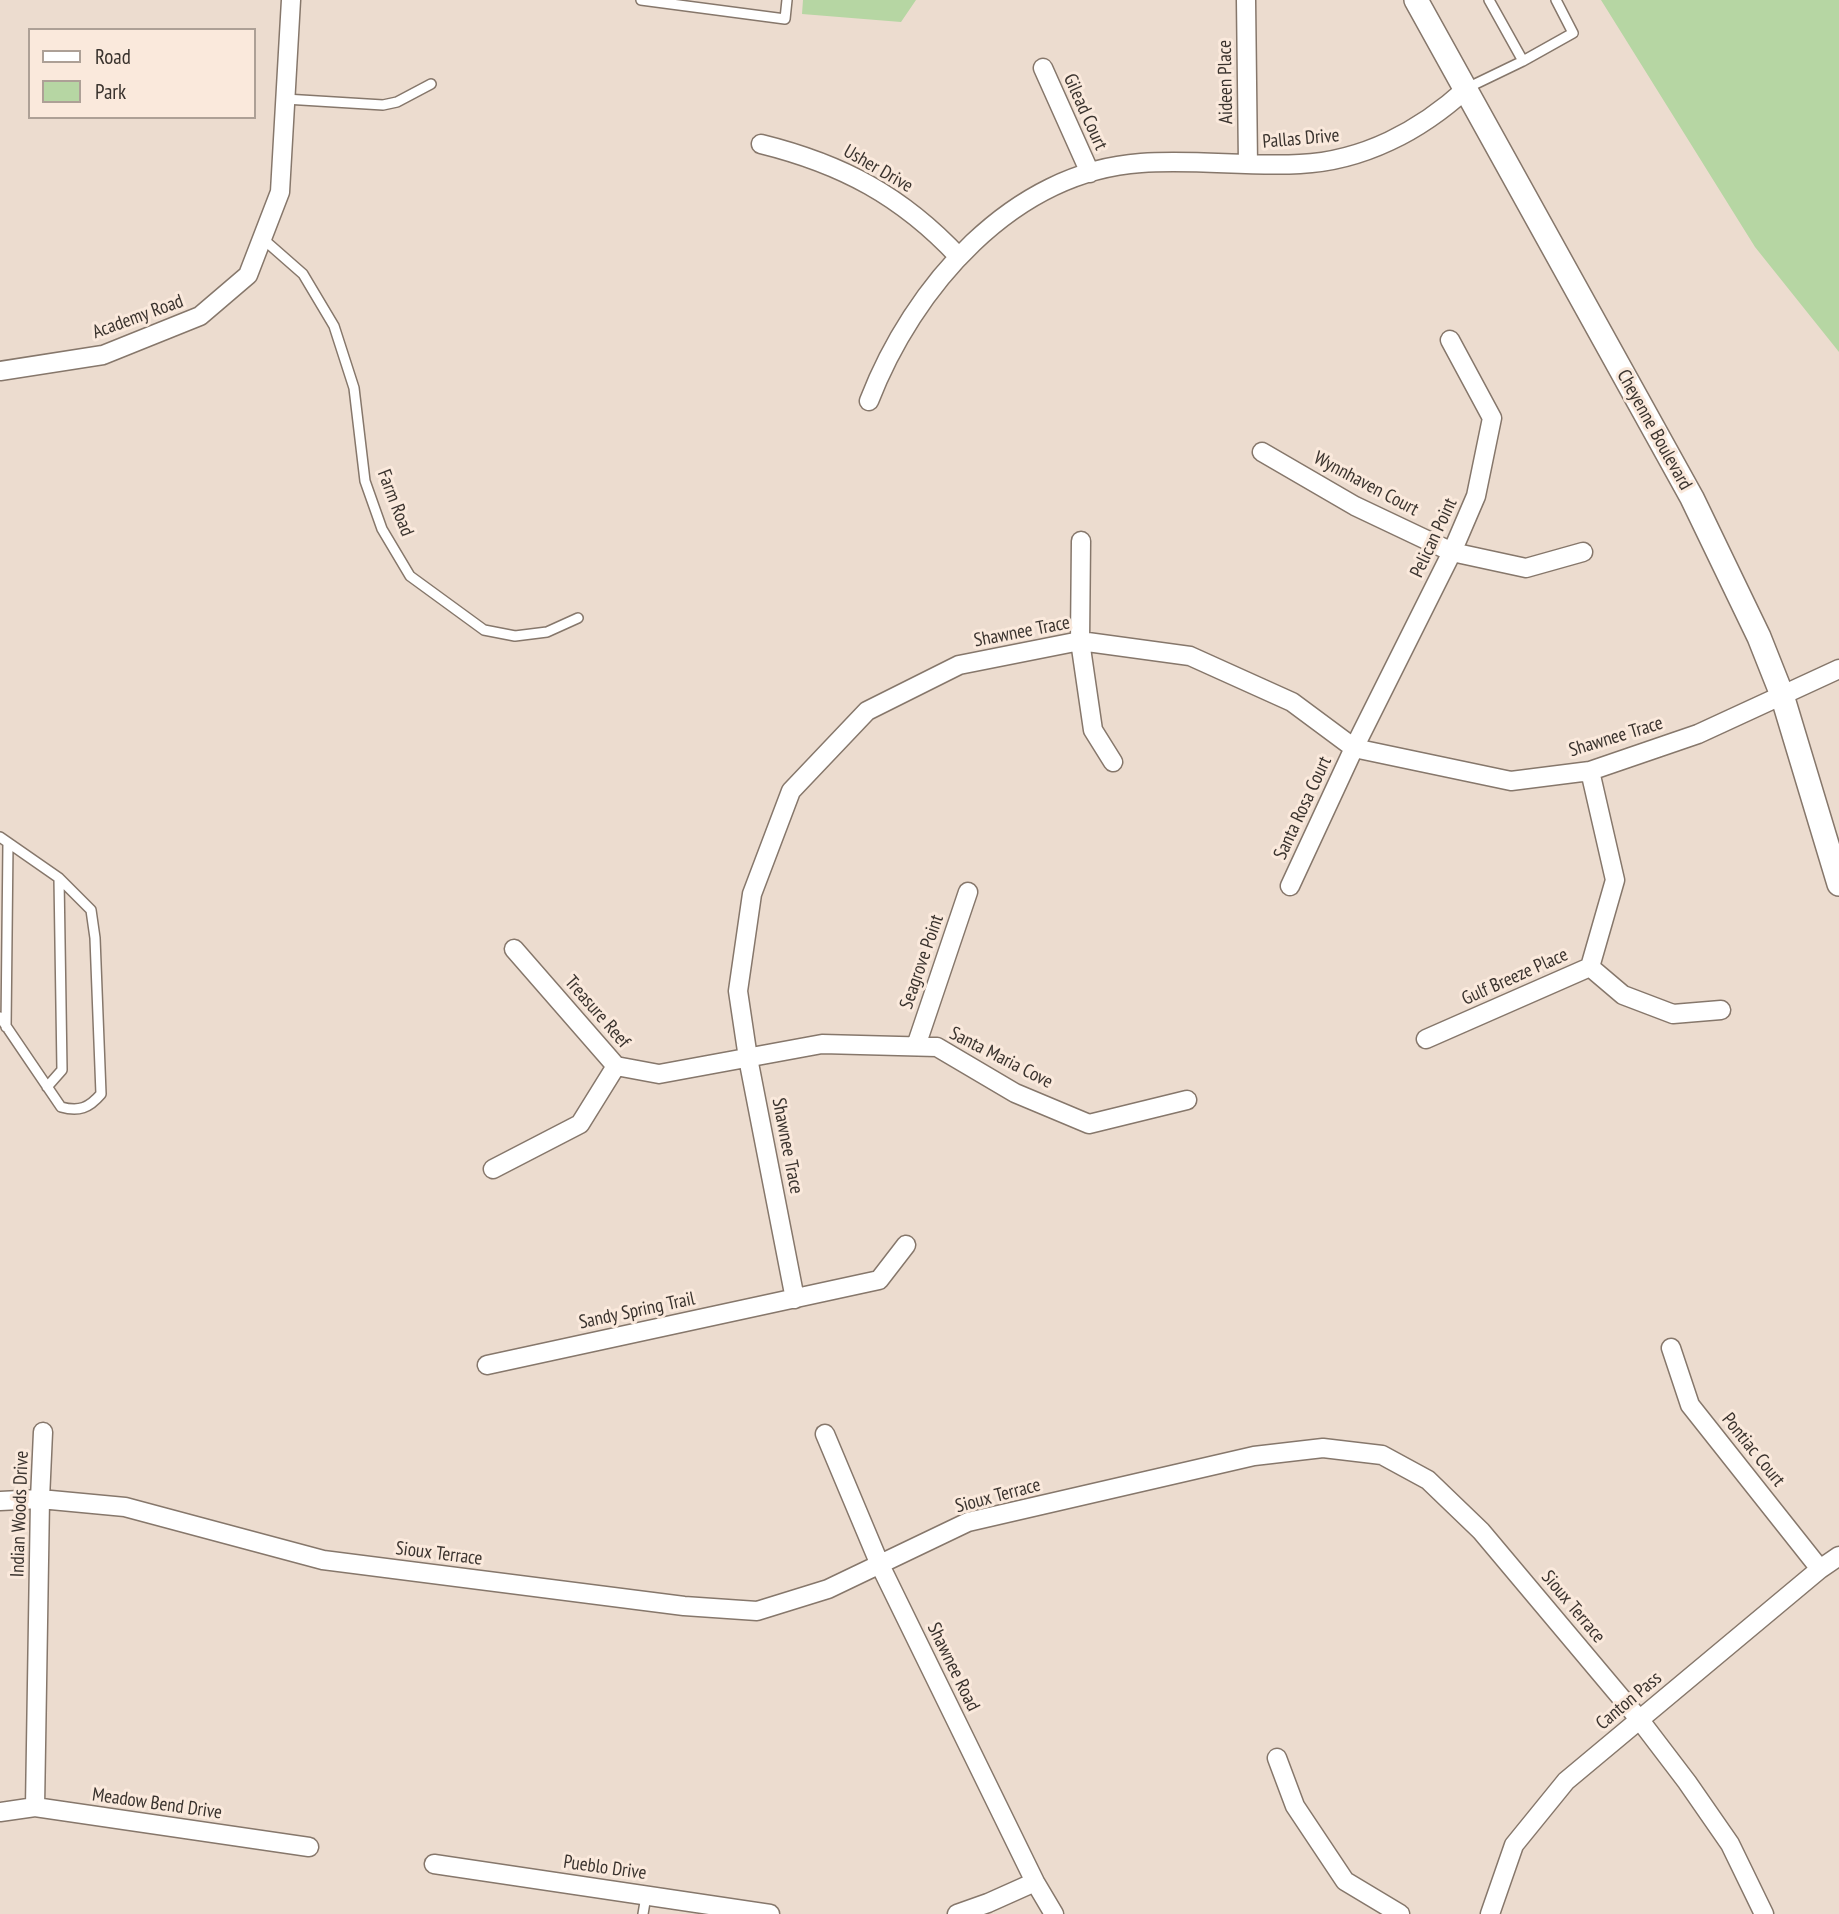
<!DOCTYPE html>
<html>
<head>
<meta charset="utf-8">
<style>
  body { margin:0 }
  #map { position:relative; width:1839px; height:1914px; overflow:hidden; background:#ecdccf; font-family:"PT Sans Narrow",sans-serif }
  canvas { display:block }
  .legend { position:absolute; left:28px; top:28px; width:228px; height:91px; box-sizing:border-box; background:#fae9dc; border:2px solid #ada096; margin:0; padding:9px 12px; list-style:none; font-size:21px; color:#3a332e }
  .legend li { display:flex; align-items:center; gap:14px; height:35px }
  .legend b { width:35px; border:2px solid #ada096 }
</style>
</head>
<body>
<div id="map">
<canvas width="1839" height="1914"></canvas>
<ul class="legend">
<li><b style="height:9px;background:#fff"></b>Road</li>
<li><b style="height:19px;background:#b6d6a3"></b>Park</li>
</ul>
</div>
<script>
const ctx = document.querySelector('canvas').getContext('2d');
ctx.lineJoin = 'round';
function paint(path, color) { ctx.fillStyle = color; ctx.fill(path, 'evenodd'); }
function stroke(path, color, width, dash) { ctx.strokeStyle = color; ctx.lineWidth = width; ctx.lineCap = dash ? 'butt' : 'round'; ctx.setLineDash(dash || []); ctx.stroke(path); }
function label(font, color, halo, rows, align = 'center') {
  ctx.font = font + ' "PT Sans Narrow",sans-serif'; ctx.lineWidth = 6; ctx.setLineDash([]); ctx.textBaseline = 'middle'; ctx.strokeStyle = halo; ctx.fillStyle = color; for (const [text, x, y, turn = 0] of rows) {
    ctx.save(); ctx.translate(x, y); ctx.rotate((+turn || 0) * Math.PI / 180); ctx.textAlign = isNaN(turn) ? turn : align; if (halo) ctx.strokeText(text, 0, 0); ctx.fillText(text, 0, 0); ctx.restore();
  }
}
const green = new Path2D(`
  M803 0H916L901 22 802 14Z
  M1601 0H1839V352L1755 247Z`);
const service = new Path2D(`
  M641 0 785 19 787 0
  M1523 61 1573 33 1556 0
  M1467 88 1523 61 1489 0
  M285 99 383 105 397 102 431 84
  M262 238 303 274 334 326 354 388 365 481 382 529 410 576 484 630 515 636 547 632 578 618
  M0 837 59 878 91 910 95 938 101 1094C89 1108 79 1112 61 1107L0 1017
  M6 1027 8 843
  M47 1087 62 1070 59 878
  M643 1914 646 1896`);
const minor = new Path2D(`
  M1246 0 1248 164
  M1043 68 1090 173
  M761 144C842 164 902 196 959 257
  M0 371 103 355 200 316 248 275 280 192 291 0
  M869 401C913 287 1012 172 1141 163 1194 159 1248 167 1300 164 1363 161 1420 131 1466 89
  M1262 452 1355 506 1452 552 1526 568 1583 552
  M1081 541 1080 641 1093 730 1113 762
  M1290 886 1354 748 1452 552 1476 496 1492 418 1450 340
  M514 949 616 1066 659 1074 822 1044 937 1047 1015 1093 1089 1124 1187 1100
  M1590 967 1623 995 1673 1014 1721 1010
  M1426 1039 1590 967 1615 880 1590 771
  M916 1046 968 892
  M493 1169 580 1124 616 1066
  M795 1299 748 1058 738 991 752 894 791 791 867 711 959 665 1080 641 1190 656 1292 702 1354 748 1511 781 1590 771 1698 734 1839 669
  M1671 1348 1690 1405 1820 1569
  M487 1365 879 1280 906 1245
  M825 1434 880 1565 1035 1882 1054 1914
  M0 1501 40 1499 125 1507 323 1560 684 1606 757 1611 828 1589 968 1522 1254 1456 1323 1448 1382 1455 1428 1480 1481 1531 1639 1719 1687 1782 1730 1844 1764 1914
  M1277 1758 1295 1806 1345 1881 1400 1914
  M35 1807 40 1499 43 1432
  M0 1812 35 1807 309 1847
  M434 1864 770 1914
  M957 1914 988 1903 1035 1882
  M1490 1914 1514 1845 1566 1781 1820 1569 1839 1556`);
const tertiary = new Path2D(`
  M1416 0 1692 498 1759 637 1782 695 1839 884`);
const streetNames = [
  ["Aideen Place",1226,82,-91],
  ["Gilead Court",1085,112,66],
  ["Pallas Drive",1301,139,-5],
  ["Usher Drive",878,169,30],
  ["Academy Road",138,317,-20],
  ["Cheyenne Boulevard",1654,430,61],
  ["Wynnhaven Court",1366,484,28],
  ["Farm Road",395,503,69],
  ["Pelican Point",1434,538,-65],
  ["Shawnee Trace",1022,632,-11],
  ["Shawnee Trace",1616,737,-17],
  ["Santa Rosa Court",1303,808,-65],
  ["Seagrove Point",922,962,-71],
  ["Gulf Breeze Place",1515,977,-24],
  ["Treasure Reef",597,1012,49],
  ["Santa Maria Cove",1001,1058,27],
  ["Shawnee Trace",787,1146,79],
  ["Sandy Spring Trail",637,1311,-12],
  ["Pontiac Court",1753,1450,51],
  ["Sioux Terrace",998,1496,-15],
  ["Indian Woods Drive",20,1514,-88],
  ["Sioux Terrace",439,1554,7],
  ["Sioux Terrace",1573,1607,50],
  ["Shawnee Road",953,1667,64],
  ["Canton Pass",1629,1701,-40],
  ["Meadow Bend Drive",157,1804,8],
  ["Pueblo Drive",605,1868,8]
];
paint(green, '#b6d6a3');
stroke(service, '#86776b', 12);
stroke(minor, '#86776b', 21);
stroke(tertiary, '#86776b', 26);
stroke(service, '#fff', 9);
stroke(minor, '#fff', 18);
stroke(tertiary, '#fff', 23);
label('19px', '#3a332e', '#fae9dc', streetNames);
</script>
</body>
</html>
